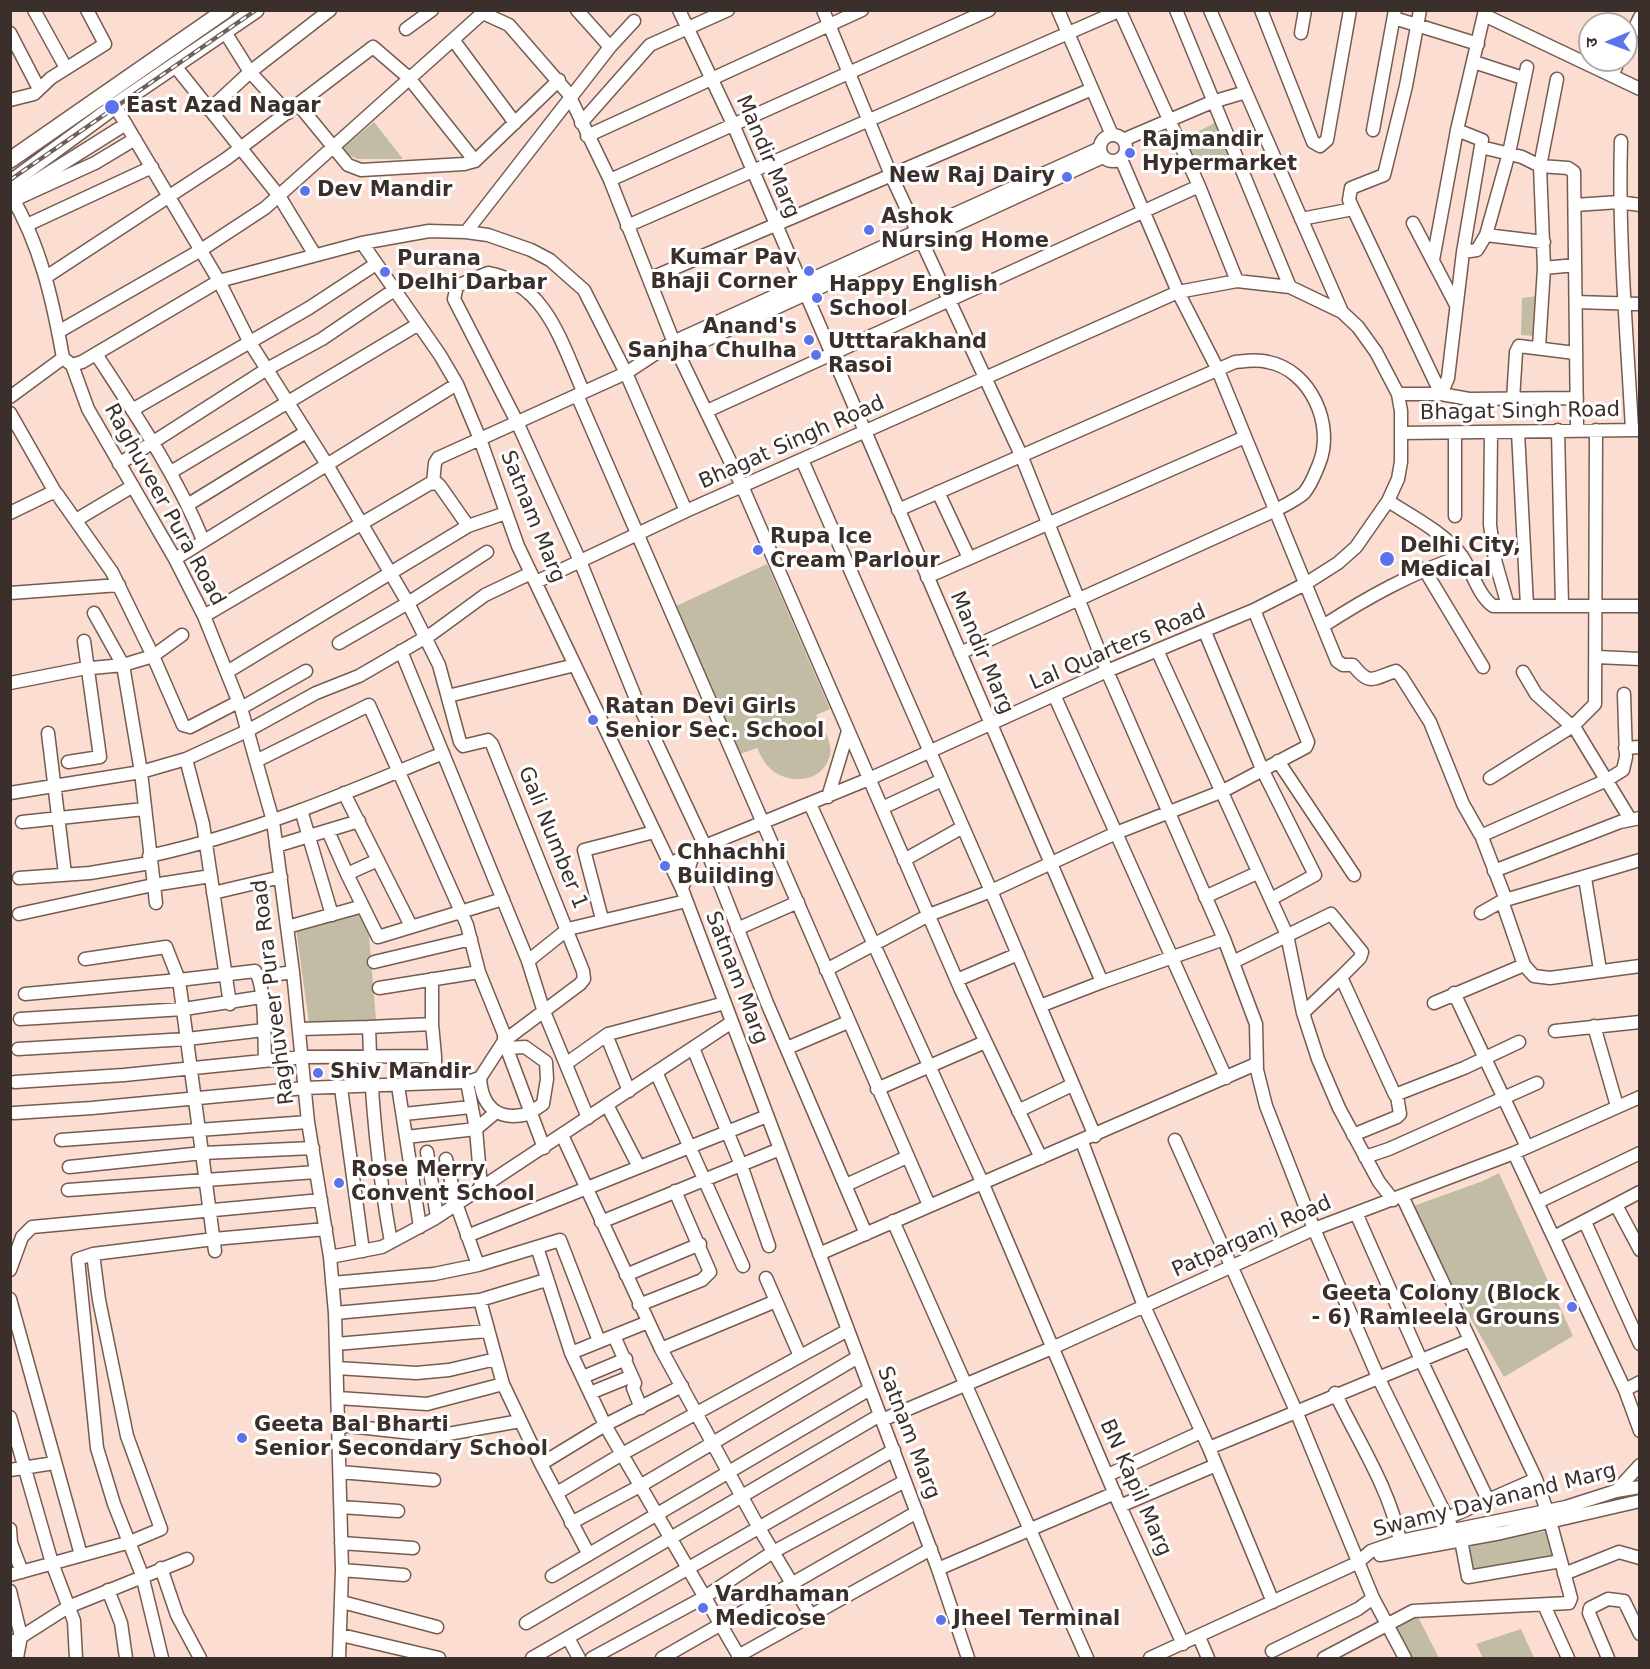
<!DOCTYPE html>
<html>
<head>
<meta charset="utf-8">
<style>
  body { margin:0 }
  #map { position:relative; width:1650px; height:1669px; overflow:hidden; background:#fcddd2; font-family:"DejaVu Sans","Noto Sans Devanagari",sans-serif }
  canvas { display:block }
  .frame { position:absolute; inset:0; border:12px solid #3b2f2b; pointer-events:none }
  .north { position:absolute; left:1578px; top:12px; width:60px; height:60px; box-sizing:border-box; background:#fff; border:2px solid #b1acaa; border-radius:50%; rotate:269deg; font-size:16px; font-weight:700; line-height:24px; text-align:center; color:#3b2f2b }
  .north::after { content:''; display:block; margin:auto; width:21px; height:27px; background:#5c73ea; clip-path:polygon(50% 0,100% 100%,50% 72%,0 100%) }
</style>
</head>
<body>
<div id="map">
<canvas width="1650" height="1669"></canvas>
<div class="frame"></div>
<div class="north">उ</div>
</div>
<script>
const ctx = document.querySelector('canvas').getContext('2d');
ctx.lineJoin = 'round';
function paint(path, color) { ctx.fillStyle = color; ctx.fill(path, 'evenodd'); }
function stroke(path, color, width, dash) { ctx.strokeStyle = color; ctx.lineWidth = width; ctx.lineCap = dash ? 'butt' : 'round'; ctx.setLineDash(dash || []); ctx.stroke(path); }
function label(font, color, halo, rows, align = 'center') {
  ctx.font = font + ' "DejaVu Sans",sans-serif'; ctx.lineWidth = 6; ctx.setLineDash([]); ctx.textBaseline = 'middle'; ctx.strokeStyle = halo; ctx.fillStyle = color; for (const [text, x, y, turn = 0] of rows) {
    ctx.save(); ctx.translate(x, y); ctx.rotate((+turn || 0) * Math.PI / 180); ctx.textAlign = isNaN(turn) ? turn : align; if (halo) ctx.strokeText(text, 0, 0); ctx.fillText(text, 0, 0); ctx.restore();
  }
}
const green = new Path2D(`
  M1220 120 1235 154 1198 170 1184 139Z
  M374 122 403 159H357L340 150Z
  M1537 296 1535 336 1521 335 1522 298Z
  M767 564 830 709 816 715C822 726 833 742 830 755 823 782 792 785 773 771 765 765 761 756 757 748L740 754 676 606Z
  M359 908 369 936 376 1020 309 1023 295 921Z
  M1499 1173 1573 1336 1504 1377 1408 1208 1483 1181Z
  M1550 1531 1554 1560 1469 1570 1464 1543Z
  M1417 1615 1439 1658H1409L1392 1628Z
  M1521 1629 1534 1658H1483L1476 1644Z`);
const minor = new Path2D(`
  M34 10 66 68
  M577 10 610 47
  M679 10 732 122 1102 982
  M823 10 891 175 1021 455 1107 671 1224 939 1256 1024 1257 1070 1266 1106 1314 1229 1378 1377 1453 1530
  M1058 10 1112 135
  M1176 10 1290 287
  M1210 10 1342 312
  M1261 10 1313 142 1320 146 1327 140 1350 10
  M1420 10 1406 86 1384 175 1351 188 1349 200 1441 394 1469 399 1577 398
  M1120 11 1199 186 1237 281
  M483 13 509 25 568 93 610 180 678 353 742 486 961 990 1041 1158
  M1484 15 1640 89
  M1394 18 1478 44
  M406 29 432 10
  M225 32 250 72 288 113
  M10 33 39 89
  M1301 33 1305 10
  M454 41 515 123
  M1626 46 1640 17
  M1474 62 1523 78
  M175 66 279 196 315 255
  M1612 76 1619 60
  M10 100 34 94 51 78 105 44 87 10
  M298 104 348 165 361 170 464 164 475 161 559 80
  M115 106 219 281 249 341 326 463 408 603 439 665 460 742 463 746 488 740 492 744 583 971 584 979 580 984 504 1041 544 1148
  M209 110 250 72 330 10
  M581 123 650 45 728 10
  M1373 130 1395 10
  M1100 148a13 13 0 1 1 26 0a13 13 0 1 1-26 0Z
  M587 136 862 10
  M1123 140 1212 102 1246 92
  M1621 141C1618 238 1627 334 1632 430
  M1481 147 1522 157 1540 166 1568 168 1574 172 1577 430
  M1121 159 1178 292 1217 368 1337 661 1343 665H1353C1370 687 1373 678 1396 671L1401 676 1430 722 1463 804 1480 834H1485L1607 780 1623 770 1626 757 1624 694
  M610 180 989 10
  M18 192 126 124
  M10 194C40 243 53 301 63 358L72 365
  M14 200 95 163 135 139
  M1575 205 1619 202 1640 205
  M1301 219 1353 209
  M1413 223 1456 305
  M27 225 152 167
  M627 226 1121 10
  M466 232 610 47 634 21
  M1486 235 1544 242
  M362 243 440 355 457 384 480 439 518 546 682 889 938 1569 968 1658
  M1463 252 1477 250 1486 235 1509 153 1527 67
  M1433 260 1457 130 1485 10
  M1544 268 1575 265
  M46 277 226 159 373 47 409 78 475 161
  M649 279 1092 89
  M1576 302 1640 304
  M58 332 201 250 265 208 486 10
  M1539 347 1544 268 1540 166 1557 79
  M671 353H678L1103 157
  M96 354C135 414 176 474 203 540
  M72 365 88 409 175 559 204 616 241 708 273 821 293 972 308 1122 330 1257 335 1313 342 1570 339 1658
  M72 365 82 362 219 281 362 243 429 231 466 232 488 235 531 250 550 260 584 290 626 373 686 511
  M583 391C562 344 546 283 488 273L457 286 454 299 517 422 580 561 636 699 705 846 767 1003 866 1234
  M1398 394H1441L1448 378 1463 252 1482 140 1457 130
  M577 395 929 1205
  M10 397 63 358
  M1513 400 1516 352 1519 346 1575 353
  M132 410 309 308 376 264
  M707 411 1199 186
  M10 413 55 492
  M1558 430 1562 606
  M1518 432 1527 606
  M1401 433 1637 430
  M1491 433 1490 525 1495 560 1508 606
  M802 460 991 891 1095 1136
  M119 464 267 369 322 339 394 290
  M171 472 417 325
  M433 483 435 463 438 458 626 373 673 342 1100 148
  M938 492 969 558
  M1388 501C1410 515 1448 535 1463 558 1473 573 1478 595 1493 606H1640
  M189 504 306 432
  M898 510 1235 362C1246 361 1257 359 1268 362 1311 370 1335 426 1319 464 1315 474 1311 485 1304 493 1296 500 1285 505 1276 510L960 653
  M10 513 51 493 57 494 112 572 153 656 183 725 190 727 238 702
  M1455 516V434
  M76 520 133 486
  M175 559 457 384
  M1424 569 1483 667
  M927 577 1245 437
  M536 582 686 511 1178 292 1237 281 1290 287 1342 312 1358 327 1376 352 1398 394 1401 411V462L1398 479 1388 501 1356 547 1338 563 1305 584 1254 610 1107 671 869 779 705 846 670 864
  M10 593 119 585
  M94 613 123 665 141 772 156 903
  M204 616 429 484 437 483 440 486 468 526
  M1323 626C1368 597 1411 573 1462 556
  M1205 632 1262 769 1315 875 1271 899
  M339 643 408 603 487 552
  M1157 650 1287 935 1303 1013 1318 1059 1339 1108 1379 1182 1393 1200
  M401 651 528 961 543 1009 588 1118
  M1597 657 1640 659
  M227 672 468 526 506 513
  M1523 672 1536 694 1576 730 1630 819
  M10 683 81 669 123 665 153 656 182 635
  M448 696 575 665
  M1055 697 1226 1078
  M241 708 306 671
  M48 733 65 874
  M1625 748 1640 747
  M186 759 203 824 230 1004
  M256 761 369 705 467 925 479 972 504 1034V1041L480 1078C482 1110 501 1122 531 1113
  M1278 761 1354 875
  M68 762 100 757 84 641
  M1490 778 1573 726 1595 704 1596 430
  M10 793 141 772 186 759 247 731 316 693 359 676 433 633 485 595 531 573
  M344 793 411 926
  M828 797 848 731
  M810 804 982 1182 1120 1506 1183 1644
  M882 808 942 780
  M301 810 332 915
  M22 822 144 809
  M328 831 347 874
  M1481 835 1506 900
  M276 846 359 821
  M149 856C251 834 347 793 443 753
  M378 860 347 874 378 937 503 899
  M904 860 963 827
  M1494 871 1620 822 1640 818
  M19 878 90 873 150 863
  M1585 878 1600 970
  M682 889 694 852
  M213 893 281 877
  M1205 897 1257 873
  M1502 901 1524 965 1534 976 1550 978 1640 966
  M1481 913 1502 901 1640 860
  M19 914 153 885 211 876
  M602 919 584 850 654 832
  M287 927 363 906
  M737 929 798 902
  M85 959 166 947 179 980 255 971C266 986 264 1039 265 1060
  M528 961 568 929 686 901
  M374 962 471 939
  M1233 962 1331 914 1362 952 1360 958 1341 977 1395 1095 1464 1068 1519 1042
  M826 970 929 915 991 891 1116 833 1223 791 1306 747 1308 742 1254 610
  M258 977 293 972
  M957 980 1018 954
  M379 988 479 972
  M1454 993 1527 1147
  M25 994 179 980 215 1251
  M1434 1003 1524 965
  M1040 1006 1102 982 1224 939
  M1303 1013 1341 977
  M20 1019 184 1009 261 997
  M432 1024V979
  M1594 1026 1617 1106
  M300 1029 369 1027
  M1555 1031 1640 1022
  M607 1037 629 1091
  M507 1048 525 1047 546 1062 547 1079 543 1104 531 1112
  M693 1048 741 1165 769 1246
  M787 1048 848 1022
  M18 1049 187 1039 264 1030
  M567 1063 608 1034 725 1003
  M656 1072 743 1266
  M15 1082 124 1075 303 1057 435 1056V1083L467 1082 480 1078
  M398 1086 420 1227
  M341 1088 363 1251
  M877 1089 985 1042
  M607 1105 639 1167
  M1018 1111 1072 1085
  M14 1113 92 1108 305 1088 435 1083
  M404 1114 471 1107
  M562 1135 661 1349 759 1528 810 1614
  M1353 1135 1397 1117 1400 1114 1397 1096
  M406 1137 476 1129 467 1082
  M61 1140 308 1122
  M1175 1140 1296 1411 1373 1598 1405 1658
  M1082 1142 1144 1306 1209 1448 1273 1602
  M427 1152 437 1217
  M1514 1153 1625 1390 1640 1431
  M1365 1157 1389 1149 1537 1083
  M446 1159 457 1206 478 1265
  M69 1167 203 1153 313 1148
  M846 1185 907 1157
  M481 1188 476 1129 495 1113
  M68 1190 316 1172
  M1402 1196 1536 1479 1547 1511
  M1538 1202 1640 1153
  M1616 1205 1640 1250
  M1356 1213 1421 1360 1488 1500
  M893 1221 1087 1658
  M601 1222 780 1149
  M1585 1222 1640 1344
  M467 1236 767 1116
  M1554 1237 1640 1192
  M391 1242C378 1171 371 1100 369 1027L432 1024 435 1056
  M537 1247 571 1353 605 1425 740 1658
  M819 1254 1256 1064
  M330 1257 382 1247 434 1219 732 1022
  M10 1270 22 1237 32 1227 321 1200
  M626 1275 700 1244
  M766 1278 800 1356
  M332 1283 434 1274 478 1265 560 1240 599 1341
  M10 1299 81 1555
  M480 1300 503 1384 541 1464
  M639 1305 702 1280 710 1272 675 1191
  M335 1313 480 1300 546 1280
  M614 1336 635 1383 633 1388 641 1408
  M336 1344 487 1331
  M661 1349 776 1301
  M571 1353 648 1322
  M337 1368 416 1373 449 1370 496 1359
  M583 1377 626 1359
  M1625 1390 1640 1382
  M590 1393 632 1376
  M1335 1393C1358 1441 1390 1489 1400 1541
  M338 1398 427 1404 503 1384
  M10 1417 52 1563 74 1621 76 1658
  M882 1420 1052 1348 1314 1229 1514 1153 1640 1097
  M339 1425 431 1435 448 1434 520 1421
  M1209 1448 1470 1340
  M10 1470 54 1463
  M340 1472 434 1480
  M1108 1475 1201 1432
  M1617 1490 1640 1465
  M557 1493 622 1454 848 1330
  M1120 1506 1216 1465
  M341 1507 398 1511
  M1447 1518 1536 1479
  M571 1523 640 1486 858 1357
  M10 1529 11 1543 22 1572
  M1461 1540 1468 1577 1561 1561
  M341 1543 413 1548
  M588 1553 541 1464 605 1425 682 1386
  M1380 1555 1501 1533 1640 1501
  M161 1568 177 1615 200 1658
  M938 1569 1115 1493
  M342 1570 404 1575
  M1564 1574 1619 1552 1640 1558
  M10 1575 130 1542 161 1529 127 1436 99 1300 93 1254
  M552 1576 870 1389
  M108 1590 121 1623 126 1658
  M10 1591 21 1636 17 1658
  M342 1602 437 1627
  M1544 1605 1568 1658
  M526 1623 880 1415
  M341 1635 439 1658
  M1199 1637 1208 1658
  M568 1638 579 1658
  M10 1644 68 1607 187 1559
  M1272 1651 1358 1609 1373 1598
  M738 1656 931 1549
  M162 1658 142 1575 114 1504 97 1448 78 1259 93 1254 214 1239 326 1229
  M532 1658 894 1450
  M592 1658 703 1598 773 1552 905 1481
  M662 1658 917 1512
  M1150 1658 1357 1563 1371 1551 1400 1541 1566 1507 1616 1491 1640 1487
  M1324 1658 1413 1611 1569 1603 1571 1598 1550 1521
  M1608 1658 1589 1613 1590 1608 1608 1599 1624 1601 1640 1634`);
const major = new Path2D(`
  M10 160 226 10
  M10 183 115 106 256 10`);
const rail = new Path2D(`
  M10 180 256 10`);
const markers = [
  [112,107,8,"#5c73ea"],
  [1130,153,6,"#5c73ea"],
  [1067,177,6,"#5c73ea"],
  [305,191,6,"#5c73ea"],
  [869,230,6,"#5c73ea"],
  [809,271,6,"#5c73ea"],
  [385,272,6,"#5c73ea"],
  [817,298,6,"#5c73ea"],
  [809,340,6,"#5c73ea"],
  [816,355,6,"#5c73ea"],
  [758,550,6,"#5c73ea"],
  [1387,559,8,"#5c73ea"],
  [593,720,6,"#5c73ea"],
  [665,866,6,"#5c73ea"],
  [318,1073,6,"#5c73ea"],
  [339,1183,6,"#5c73ea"],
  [1572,1307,6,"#5c73ea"],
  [242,1438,6,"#5c73ea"],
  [703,1608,6,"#5c73ea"],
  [941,1620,6,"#5c73ea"]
];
const poiNames = [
  ["East Azad Nagar",126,107],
  ["Rajmandir",1142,141],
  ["Hypermarket",1142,165],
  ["New Raj Dairy",1055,177,"right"],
  ["Dev Mandir",317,191],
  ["Ashok",881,218],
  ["Nursing Home",881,242],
  ["Kumar Pav",797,259,"right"],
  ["Bhaji Corner",797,283,"right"],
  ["Purana",397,260],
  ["Delhi Darbar",397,284],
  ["Happy English",829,286],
  ["School",829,310],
  ["Anand's",797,328,"right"],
  ["Sanjha Chulha",797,352,"right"],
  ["Utttarakhand",828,343],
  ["Rasoi",828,367],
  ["Rupa Ice",770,538],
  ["Cream Parlour",770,562],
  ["Delhi City,",1400,547],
  ["Medical",1400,571],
  ["Ratan Devi Girls",605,708],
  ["Senior Sec. School",605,732],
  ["Chhachhi",677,854],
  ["Building",677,878],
  ["Shiv Mandir",330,1073],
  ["Rose Merry",351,1171],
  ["Convent School",351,1195],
  ["Geeta Colony (Block",1560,1295,"right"],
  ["- 6) Ramleela Grouns",1560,1319,"right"],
  ["Geeta Bal Bharti",254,1426],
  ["Senior Secondary School",254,1450],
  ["Vardhaman",715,1596],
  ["Medicose",715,1620],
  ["Jheel Terminal",953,1620]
];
const streetNames = [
  ["Mandir Marg",767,157,67],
  ["Bhagat Singh Road",1520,412,-1],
  ["Bhagat Singh Road",792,443,-24],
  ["Raghuveer Pura Road",164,505,61],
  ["Satnam Marg",532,517,68],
  ["Lal Quarters Road",1118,648,-23],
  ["Mandir Marg",981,653,67],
  ["Gali Number 1",552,838,68],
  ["Satnam Marg",736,978,69],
  ["Raghuveer Pura Road",274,992,-97],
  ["Patparganj Road",1252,1237,-24],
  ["Satnam Marg",908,1433,69],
  ["BN Kapil Marg",1135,1488,66],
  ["Swamy Dayanand Marg",1495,1501,-14]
];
paint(green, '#c2bca5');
stroke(minor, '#755b51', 15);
stroke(major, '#755b51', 18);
stroke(minor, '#fff', 12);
stroke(major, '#fff', 15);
stroke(rail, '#71605a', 4.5);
stroke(rail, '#fff', 2, [7]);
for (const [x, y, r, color] of markers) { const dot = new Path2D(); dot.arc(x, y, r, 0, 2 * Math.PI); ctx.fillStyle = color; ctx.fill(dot); stroke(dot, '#fff', 2); }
label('bold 21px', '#3b2f2b', '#fff', poiNames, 'left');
label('21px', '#3b2f2b', '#fff', streetNames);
</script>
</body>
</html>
